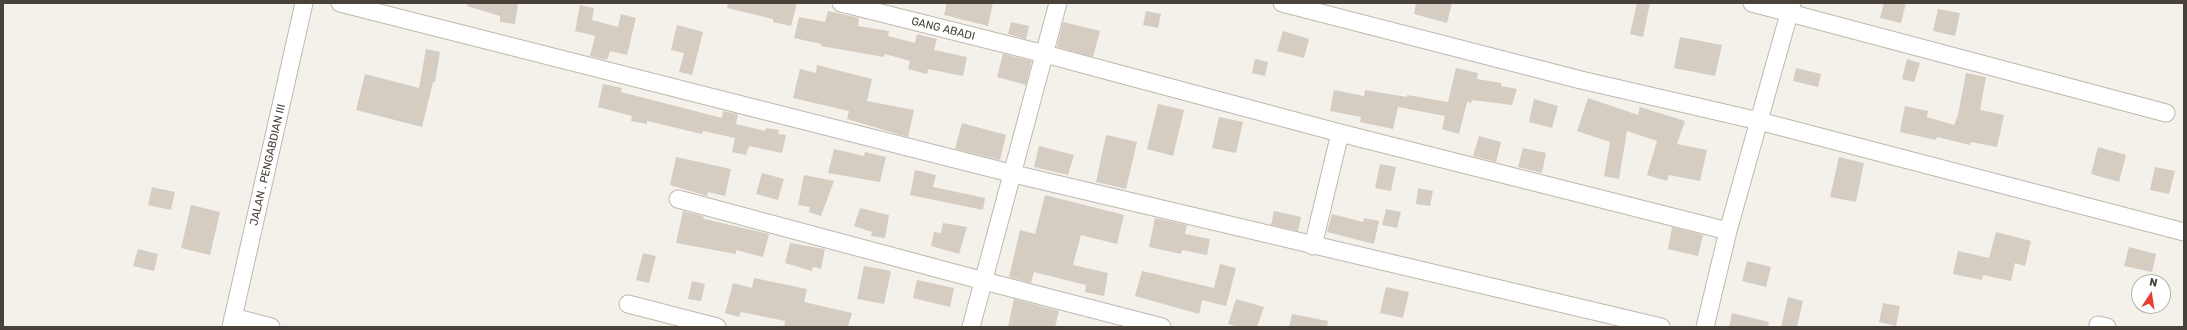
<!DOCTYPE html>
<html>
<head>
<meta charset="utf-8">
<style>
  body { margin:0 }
  #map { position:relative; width:2187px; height:330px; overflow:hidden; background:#f4f1eb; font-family:Rubik,sans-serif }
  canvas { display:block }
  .frame { position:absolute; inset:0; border:4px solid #48423a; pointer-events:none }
  .north { position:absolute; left:2131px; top:274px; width:40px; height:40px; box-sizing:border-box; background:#fff; border:1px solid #b6b3b0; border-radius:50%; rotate:12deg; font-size:11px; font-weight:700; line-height:16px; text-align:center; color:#48423a }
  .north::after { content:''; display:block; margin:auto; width:14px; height:18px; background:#e7412f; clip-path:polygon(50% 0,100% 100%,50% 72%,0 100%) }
</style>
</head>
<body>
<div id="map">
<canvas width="2187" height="330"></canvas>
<div class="frame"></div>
<div class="north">N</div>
</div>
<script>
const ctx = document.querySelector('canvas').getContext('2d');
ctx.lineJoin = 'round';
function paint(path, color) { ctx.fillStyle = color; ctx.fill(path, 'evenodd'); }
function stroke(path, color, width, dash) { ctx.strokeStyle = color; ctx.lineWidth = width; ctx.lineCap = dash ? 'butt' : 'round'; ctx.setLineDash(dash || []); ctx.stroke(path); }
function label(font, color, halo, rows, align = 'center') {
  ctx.font = font + ' Rubik,sans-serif'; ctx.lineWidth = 3; ctx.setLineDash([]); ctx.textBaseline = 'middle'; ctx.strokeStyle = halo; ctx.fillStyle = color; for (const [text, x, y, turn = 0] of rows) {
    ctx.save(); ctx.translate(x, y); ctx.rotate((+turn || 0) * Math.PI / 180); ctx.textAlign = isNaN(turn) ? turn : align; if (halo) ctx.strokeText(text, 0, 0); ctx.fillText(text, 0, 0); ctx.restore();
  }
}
const building = new Path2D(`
  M468 3H518L515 24 500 22V16L467 6Z
  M728 3H797L791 26 773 22V19L727 8Z
  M947 3H993L988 26 944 15Z
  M1416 3H1452L1447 23 1414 14Z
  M1637 3H1650L1643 37 1630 34Z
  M1884 3H1906L1901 23 1880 18Z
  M580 5 594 8 592 20 618 27 621 14 636 18 627 55 610 51 607 60 590 56 595 36 575 31Z
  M1938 9 1960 13 1955 36 1933 31Z
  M828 11 859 18 858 26 889 31 888 36 915 43 917 34 937 39 934 50 967 57 963 76 928 69 927 74 908 69 910 61 885 54 884 57 821 46V44L794 38 799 17 825 22Z
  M1146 11 1161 14 1158 28 1143 25Z
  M1011 22 1029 26 1026 39 1008 34Z
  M1063 22 1100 31 1093 57 1057 47Z
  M677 25 703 32 692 75 679 72 684 53 671 50Z
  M1283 31 1309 39 1304 58 1277 51Z
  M1680 37 1722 45 1715 76 1674 68Z
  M426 49 440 52 435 82H433L422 127 356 110 365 74 419 88Z
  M1003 54 1032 61 1026 85 997 77Z
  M1255 59 1268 62 1265 76 1252 73Z
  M1907 59 1920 63 1914 82 1902 79Z
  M817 65 872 79 867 101 914 110 908 137 847 119 849 111 793 98 800 69 816 73Z
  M1456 68 1478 73 1477 79 1501 83V86L1517 89 1512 105 1472 100 1471 103 1467 102 1459 134 1442 129 1445 116 1398 107 1393 129 1360 122 1361 117 1330 111 1334 90 1364 96 1365 90 1407 97V95L1448 102Z
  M1796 68 1821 74 1818 87 1793 81Z
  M1966 73 1986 77 1980 110 2004 115 1997 147 1971 142 1970 145 1937 137 1936 140 1900 132 1905 106 1928 111 1927 117 1954 125 1958 115Z
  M603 84 622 88 621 92 722 118 723 111 738 114 736 124 765 131 766 128 779 130 778 134 786 135 782 153 749 146 746 155 732 152 735 138 703 131 702 134 647 121V124L631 121 632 116 598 107Z
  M1588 98 1638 115 1640 107 1685 121 1677 144 1707 150 1700 181 1669 175 1667 181 1647 175 1657 141 1627 131 1619 179 1604 176 1610 142 1577 131Z
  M1534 99 1558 106 1552 128 1529 122Z
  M1158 104 1184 110 1173 156 1147 149Z
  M1219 117 1243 122 1236 153 1212 148Z
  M962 123 1006 135 1000 160 955 149Z
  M1106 135 1137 142 1126 189 1096 182Z
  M1479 136 1501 142 1496 162 1473 156Z
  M1039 146 1074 155 1068 175 1034 167Z
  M2098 147 2126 155 2119 182 2091 174Z
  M1523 148 1546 153 1542 173 1518 167Z
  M834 149 864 156 865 152 886 157 880 182 828 173Z
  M676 157 731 169 725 196 708 192 707 196 670 185Z
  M1839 157 1864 163 1856 202 1830 197Z
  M1380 164 1396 167 1391 191 1375 188Z
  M2155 167 2175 171 2169 194 2150 190Z
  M915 170 936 175 933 187 985 198 983 210 910 195Z
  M762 173 784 179 778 200 756 194Z
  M804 175 834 181 821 216 809 212 810 207 798 205Z
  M152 187 175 192 171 210 148 205Z
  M1418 188 1433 191 1430 206 1416 204Z
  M1045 195 1124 215 1117 244 1081 235 1073 265 1108 273 1104 296 1085 292 1086 285 1034 272 1031 283 1009 277 1020 230 1035 234Z
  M191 205 220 212 210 255 181 248Z
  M860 208 889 215 885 238 871 236 872 232 854 226Z
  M1386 209 1401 212 1397 228 1382 225Z
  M683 211 703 216 704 219 769 234 763 257 736 250V254L676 243Z
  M1274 211 1301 217 1298 231 1271 225Z
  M1332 214 1363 222 1364 218 1379 221 1374 244 1327 232Z
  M1155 218 1187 225 1185 234 1210 239 1207 255 1182 250 1181 254 1149 247Z
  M943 223 967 227 959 254 931 246 934 232 941 233Z
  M1672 227 1703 235 1698 256 1668 249Z
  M1996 232 2031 241 2025 266 2015 263 2011 281 1983 275 1982 280 1953 274 1958 251 1989 258Z
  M790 243 825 249 821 269 813 267 812 271 785 263Z
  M2129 247 2156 254 2152 272 2124 266Z
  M138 249 158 254 154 271 133 266Z
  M643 253 656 256 649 283 636 280Z
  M1747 261 1771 267 1766 287 1742 281Z
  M1220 264 1236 268 1226 306 1202 300 1199 314 1135 296 1142 271 1214 288Z
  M864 266 891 271 884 304 857 299Z
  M754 278 807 289 804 302 852 313 848 327H784L785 321 741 312 739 317 725 313 733 283 752 288Z
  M917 280 954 288 950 307 913 298Z
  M692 281 705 284 701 301 688 299Z
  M1386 287 1409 292 1403 318 1380 313Z
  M1788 297 1803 301 1797 327H1781Z
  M1014 299 1059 311 1055 327H1008Z
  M1236 299 1264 307 1257 327H1239L1228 324Z
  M1883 303 1900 306 1896 326 1879 322Z
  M1732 313 1769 322 1768 327H1729Z
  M1292 314 1328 321 1327 327H1289Z`);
const minor = new Path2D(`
  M340 3 1014 174 1661 327
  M841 3 1045 54 1340 133 1728 231
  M1282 3 1581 80 1759 121 2184 232
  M1752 3 2166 113
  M678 199 984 281 1162 327
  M1313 246 1340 133
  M628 304 717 327
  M233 317 271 327
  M2098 325 2107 327
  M231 327 304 3
  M971 327 1058 3
  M1705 327 1728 231 1792 3`);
const streetNames = [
  ["GANG ABADI",943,29,14],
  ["JALAN . PENGABDIAN III",268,165,-77]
];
paint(building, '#d5ccc2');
stroke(minor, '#bfb8ae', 19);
stroke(minor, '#fff', 17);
label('11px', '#48423a', '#fff', streetNames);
</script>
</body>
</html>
